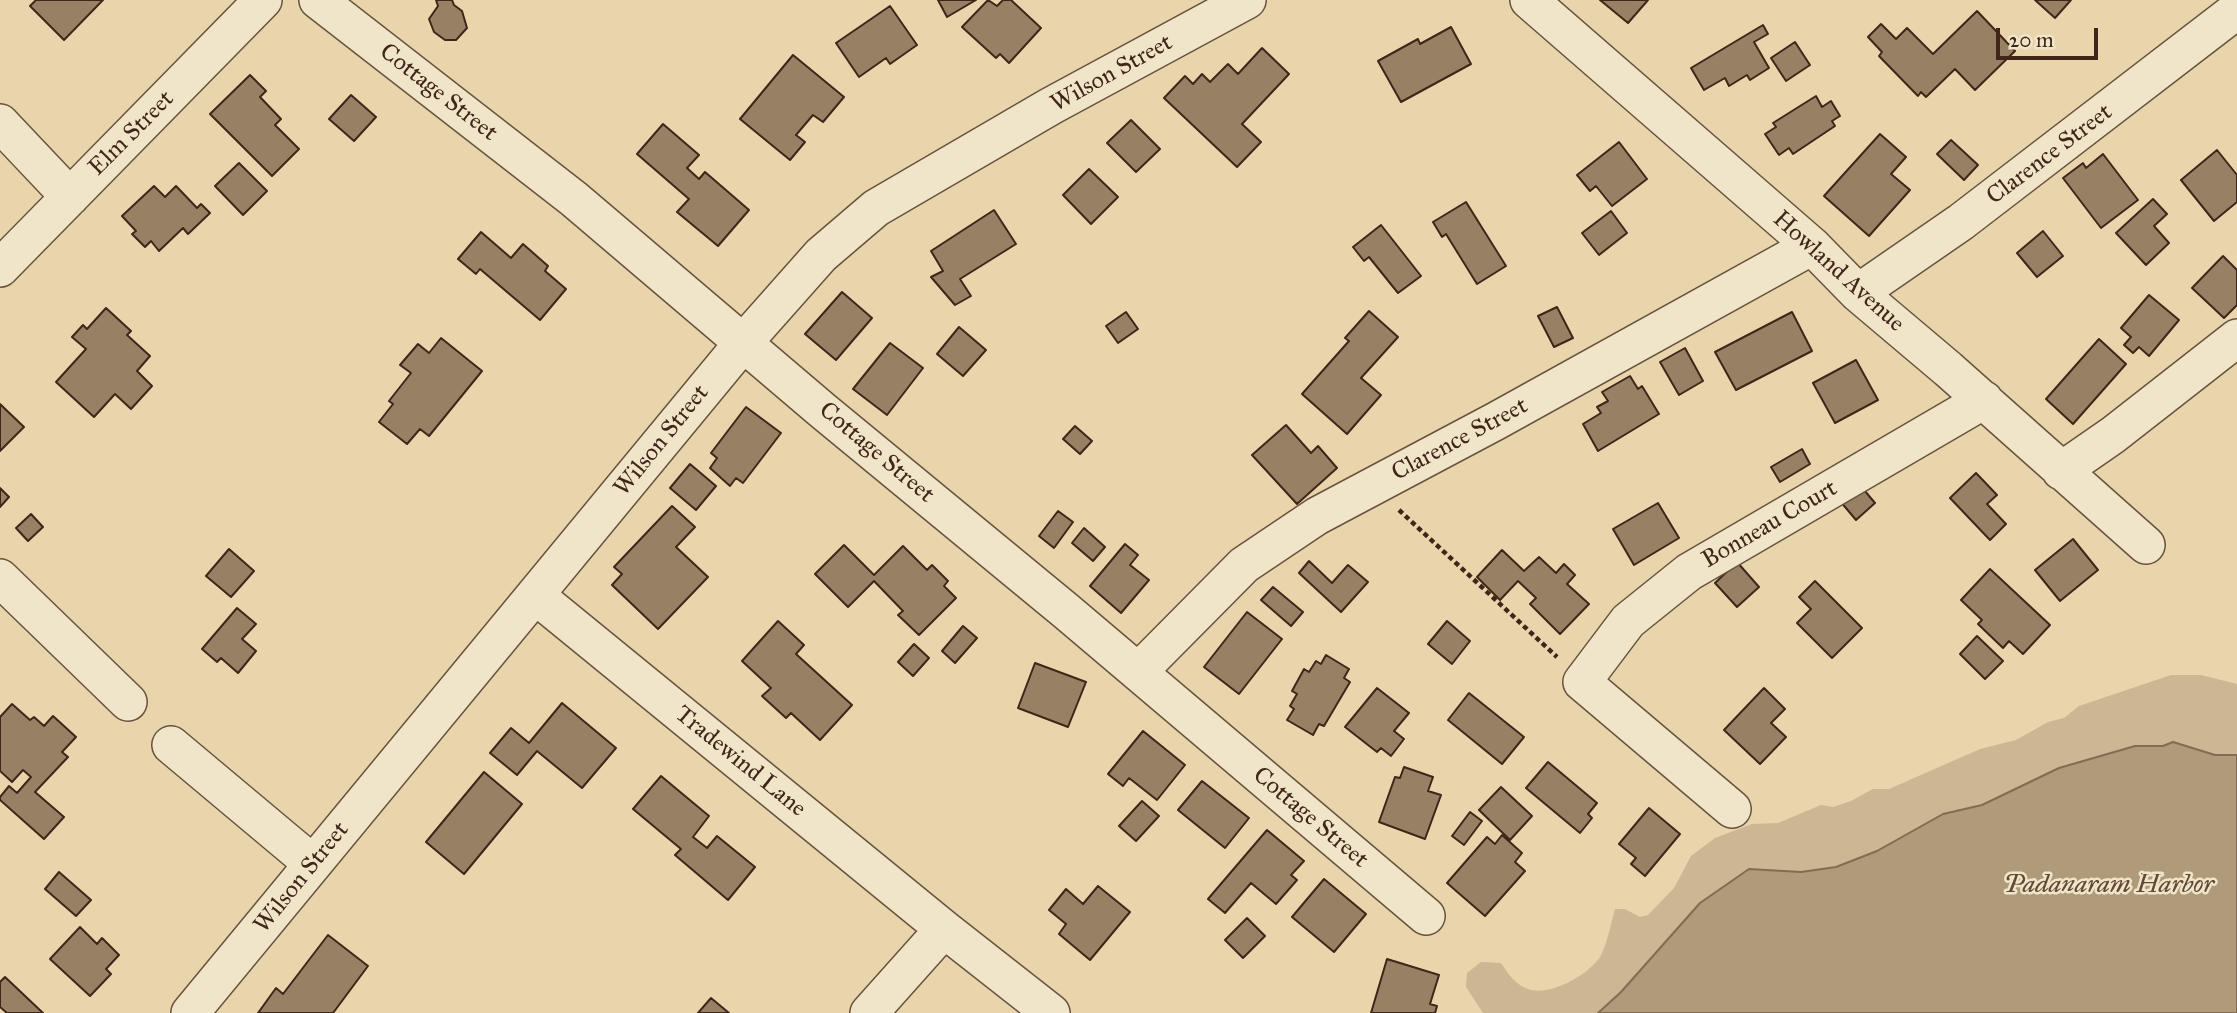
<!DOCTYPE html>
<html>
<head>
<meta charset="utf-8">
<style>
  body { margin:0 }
  #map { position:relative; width:2237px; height:1013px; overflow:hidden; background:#e8d5ac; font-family:"IM FELL Great Primer",serif }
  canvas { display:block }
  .scale { position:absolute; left:1996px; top:28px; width:102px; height:32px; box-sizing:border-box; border:4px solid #3f2619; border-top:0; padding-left:9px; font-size:21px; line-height:24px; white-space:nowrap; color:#3f2619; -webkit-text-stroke:5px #f0e4c9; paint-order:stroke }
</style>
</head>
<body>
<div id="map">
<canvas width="2237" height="1013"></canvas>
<div class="scale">20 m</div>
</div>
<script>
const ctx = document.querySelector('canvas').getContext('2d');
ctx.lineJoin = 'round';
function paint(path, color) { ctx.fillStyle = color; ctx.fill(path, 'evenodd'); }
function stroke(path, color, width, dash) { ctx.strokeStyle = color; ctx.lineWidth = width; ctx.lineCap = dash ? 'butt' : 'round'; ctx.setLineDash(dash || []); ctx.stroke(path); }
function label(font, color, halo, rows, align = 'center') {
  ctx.font = font + ' "IM FELL Great Primer",serif'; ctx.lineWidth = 5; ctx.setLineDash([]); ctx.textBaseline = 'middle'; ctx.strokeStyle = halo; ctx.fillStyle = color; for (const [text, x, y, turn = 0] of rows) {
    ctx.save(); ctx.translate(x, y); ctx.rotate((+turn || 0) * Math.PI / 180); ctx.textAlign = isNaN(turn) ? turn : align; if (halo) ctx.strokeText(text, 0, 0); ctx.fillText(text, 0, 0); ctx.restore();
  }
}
const green = new Path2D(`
  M2171 675H2201L2237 684V755H2215L2173 742 2163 746H2135L2059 768 1982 805 1943 814 1877 851 1836 867 1801 872 1749 869 1598 1013H1483L1466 987 1467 973 1481 962 1501 963C1508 974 1516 985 1528 989 1550 997 1588 975 1600 957 1607 945 1611 923 1615 909H1625L1640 917 1648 915 1674 888 1691 856 1715 838 1752 824 1778 823 1821 805 1833 807 1851 801 1873 789H1889L1980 749 2016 740 2048 722 2064 718 2079 706Z`);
const water = new Path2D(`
  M2173 742 2215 755H2237V1013H1598L1621 992 1700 903 1749 869 1801 872 1836 867 1877 851 1943 814 1982 805 2059 768 2135 746H2163Z`);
const building = new Path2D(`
  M36 0H103L64 40 30 6Z
  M436 0H452L454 5 462 11 467 28 456 40H445L434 32 429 19 438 6Z
  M938 0H976L947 17Z
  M988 0 997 6 1003 0H1011L1041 28 1009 63 1000 54 996 58 962 27Z
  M1600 0H1648L1628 23Z
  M2035 0H2071L2055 18Z
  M890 6 917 45 890 64 886 58 859 77 836 43Z
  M1977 11 2015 51 1975 90 1955 69 1926 97 1921 92 1918 96 1879 56 1882 52 1868 37 1881 24 1896 39 1907 28 1933 54Z
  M1763 25 1768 34 1754 42 1769 68 1750 80 1747 75 1729 86 1725 78 1704 90 1691 68Z
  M1451 27 1471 64 1401 102 1378 61 1418 39 1420 44Z
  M1795 42 1810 65 1786 81 1771 58Z
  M1262 48 1289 74 1242 124 1261 142 1237 167 1164 98 1185 76 1193 84 1202 74 1210 82 1228 64 1238 74Z
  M793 55 844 97 823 122 813 115 796 135 805 142 790 160 740 119Z
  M250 75 266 91 260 97 281 119 275 125 299 149 272 176 210 114Z
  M351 95 376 117 354 141 329 119Z
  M1816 96 1822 107 1831 101 1840 116 1832 121 1835 126 1793 154 1789 148 1779 155 1765 134 1776 127 1773 123Z
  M1131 120 1160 149 1136 172 1107 143Z
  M663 124 699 155 687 168 699 179 705 172 749 210 718 246 677 212 689 199 637 154Z
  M1880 134 1906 157 1891 174 1910 190 1869 236 1824 196Z
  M1951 140 1978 165 1964 180 1937 154Z
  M1619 142 1647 179 1612 206 1596 186 1590 191 1577 175Z
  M2217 150 2237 175V202L2214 221 2181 180Z
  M2103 154 2138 200 2101 228 2063 178 2083 163 2086 168Z
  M239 163 267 191 243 215 215 186Z
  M1089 169 1118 197 1091 224 1063 195Z
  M154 186 165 197 176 186 197 208 201 204 210 213 188 234 183 228 159 251 151 241 145 247 132 234 136 231 122 216Z
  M2153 199 2167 214 2154 226 2169 243 2146 265 2116 233Z
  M1466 202 1506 266 1477 284 1446 234 1442 237 1433 222Z
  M994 210 1016 244 960 279 971 296 955 305 931 277 943 271 931 251Z
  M1611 211 1627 233 1599 255 1582 233Z
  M1381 225 1421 276 1398 293 1369 257 1364 261 1353 247Z
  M2043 231 2063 256 2037 277 2017 253Z
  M481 232 511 258 523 244 548 266 545 271 566 289 540 320 480 269 476 274 458 259Z
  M2223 256 2237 270V305L2224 318 2192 288Z
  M842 292 872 318 836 360 805 334Z
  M2149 295 2179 320 2149 356 2139 347 2133 353 2124 345 2131 337 2121 328Z
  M1557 307 1573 338 1554 347 1538 316Z
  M106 308 131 331 127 335 150 356 137 371 152 386 131 409 115 394 94 417 56 382 86 349 72 337 83 325 87 329Z
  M1369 311 1398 337 1361 378 1381 395 1347 434 1302 394 1349 341 1345 338Z
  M1126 312 1138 329 1118 343 1106 326Z
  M1792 312 1812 351 1736 390 1715 352Z
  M959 327 986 350 963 376 937 354Z
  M441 338 482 371 429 436 420 429 407 444 379 422 393 404 389 401 411 373 400 365 418 344 429 353Z
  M2099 339 2126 364 2073 424 2046 399Z
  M890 343 923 368 887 415 853 389Z
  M1685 348 1703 381 1679 395 1660 362Z
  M1856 360 1878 400 1835 423 1813 383Z
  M1630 376 1638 389 1642 386 1659 414 1598 451 1583 424 1601 413 1597 407 1608 401 1602 392Z
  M0 404 24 427 0 451Z
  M746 407 781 433 743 483 736 478 730 486 710 468 717 458 711 453Z
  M1286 425 1311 453 1318 446 1337 468 1297 504 1252 455Z
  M1075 426 1092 441 1080 454 1063 439Z
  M1802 449 1810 464 1780 482 1771 467Z
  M690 464 716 486 696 510 670 488Z
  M1976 473 1997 495 1987 504 2006 524 1990 540 1950 498Z
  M1859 484 1875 503 1856 520 1840 501Z
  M0 488 9 497 0 507Z
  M1658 503 1679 538 1634 565 1613 529Z
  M672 506 695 527 676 547 708 577 658 629 612 585 622 574 614 567Z
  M1058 511 1073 522 1054 548 1039 536Z
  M31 514 43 527 28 541 16 528Z
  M1084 528 1105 547 1093 561 1072 543Z
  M2073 539 2098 570 2060 601 2035 570Z
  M1125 544 1138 555 1130 565 1149 580 1121 613 1090 586Z
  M844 545 874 575 903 546 927 570 932 565 948 581 944 586 956 598 919 635 898 615 903 611 874 581 848 607 815 574Z
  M229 549 254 571 231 597 206 576Z
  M1502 550 1524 571 1539 557 1556 573 1564 564 1575 575 1567 584 1589 604 1560 634 1530 604 1536 598 1518 581 1500 600 1477 577Z
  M1309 561 1332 583 1348 565 1368 582 1341 612 1299 573Z
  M1737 562 1759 587 1737 607 1715 583Z
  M1990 569 2050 625 2023 654 2009 641 2003 648 1978 624 1982 620 1961 600Z
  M1815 581 1862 628 1832 658 1797 623 1811 609 1799 597Z
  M1273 587 1303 612 1291 626 1261 600Z
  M237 608 256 624 242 639 256 651 238 673 221 658 217 662 202 649Z
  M1247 612 1282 639 1239 694 1204 667Z
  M778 621 804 645 796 654 852 705 820 740 791 713 786 718 762 696 771 688 742 661Z
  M1447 621 1470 641 1452 664 1428 644Z
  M963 626 977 638 955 663 942 651Z
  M1977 636 2003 661 1985 679 1960 654Z
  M914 644 929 658 913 676 898 662Z
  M1326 655 1349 669 1344 678 1350 682 1324 726 1319 724 1313 735 1287 720 1294 709 1290 706 1297 694 1292 691 1304 669 1309 672 1316 661 1321 664Z
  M1035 663 1086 682 1068 727 1018 708Z
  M1377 688 1409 713 1394 731 1404 739 1391 756 1381 748 1377 752 1345 727Z
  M1764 688 1785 709 1771 723 1786 737 1760 764 1724 730Z
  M1469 693 1524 737 1502 764 1448 720Z
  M562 703 616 748 582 788 537 751 517 775 490 753 511 728 529 743Z
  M12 704 30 720 34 717 44 726 53 716 76 737 62 752 68 757 35 792 64 817 44 839 0 800V797L9 786 17 793 31 777 23 770 12 782 0 771V717Z
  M1143 731 1185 765 1157 800 1129 778 1123 786 1108 774Z
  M1548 762 1597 803 1588 814 1592 818 1580 833 1526 788Z
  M1404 767 1433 777 1428 791 1441 795 1425 839 1379 822 1395 777 1400 778Z
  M484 772 522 804 464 874 426 842Z
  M661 776 709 816 693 837 707 848 717 836 755 867 728 900 675 855 681 849 633 809Z
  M1202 781 1249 818 1225 848 1178 810Z
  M1501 787 1532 816 1510 840 1479 810Z
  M1142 801 1159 816 1136 841 1119 826Z
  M1649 808 1680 834 1645 876 1631 864 1636 858 1619 844Z
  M1470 812 1482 821 1464 845 1452 836Z
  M1267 830 1304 861 1291 875 1297 880 1276 904 1251 883 1225 913 1208 899Z
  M1502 835 1522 853 1515 862 1525 871 1485 916 1447 883 1487 837 1495 844Z
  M59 872 91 900 76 916 45 889Z
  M1324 879 1366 914 1334 952 1292 917Z
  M1098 886 1130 912 1090 960 1059 934 1066 924 1049 910 1066 889 1083 904Z
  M1247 918 1265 936 1243 958 1225 940Z
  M80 927 97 944 102 938 119 955 106 969 111 974 90 996 50 959Z
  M328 935 368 966 333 1013H258L276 988 283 994Z
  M1387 959 1439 975 1430 1004 1437 1006 1435 1013H1371Z
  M5 977 43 1013H7L0 1007V982Z
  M711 998 729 1013H698Z`);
const path = new Path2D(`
  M1399 510 1557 657`);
const minor = new Path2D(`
  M318 0 574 199 822 410 1066 611 1426 916
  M1529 0 1812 246 1858 293 1948 369 2146 545
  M0 123 70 197
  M0 268 263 0
  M1858 293 1961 222 2237 10
  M2061 471 2113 435 2237 338
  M0 578 128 702
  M535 595 944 929 1051 1013
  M1138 672 1244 565 1317 516 1496 421 1812 246
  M171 745 313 864
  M1732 809 1582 682 1628 621 1689 572 1984 400
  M190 1013 743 343 821 255 876 208 1051 106 1247 0
  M869 1013 944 929`);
const streetNames = [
  ["Wilson Street",1112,74,-29],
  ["Cottage Street",438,93,38],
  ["Elm Street",132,134,-45],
  ["Clarence Street",2050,155,-37],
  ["Howland Avenue",1838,272,42],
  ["Clarence Street",1460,440,-28],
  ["Wilson Street",662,441,-51],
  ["Cottage Street",876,453,40],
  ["Bonneau Court",1770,525,-30],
  ["Tradewind Lane",740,762,39],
  ["Cottage Street",1310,818,40],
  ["Wilson Street",302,878,-51]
];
const waterNames = [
  ["Padanaram Harbor",2109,886]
];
paint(green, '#cbb793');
paint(water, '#af9a7a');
stroke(water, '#826c53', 2);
paint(building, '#978165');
stroke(building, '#3f2619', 2);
stroke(minor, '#69523e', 40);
stroke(path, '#3f2619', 4.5, [5, 3.5]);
stroke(minor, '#f0e4c9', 37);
label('24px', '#3f2619', '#f0e4c9', streetNames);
label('italic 26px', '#614936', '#f0e4c9', waterNames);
</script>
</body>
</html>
